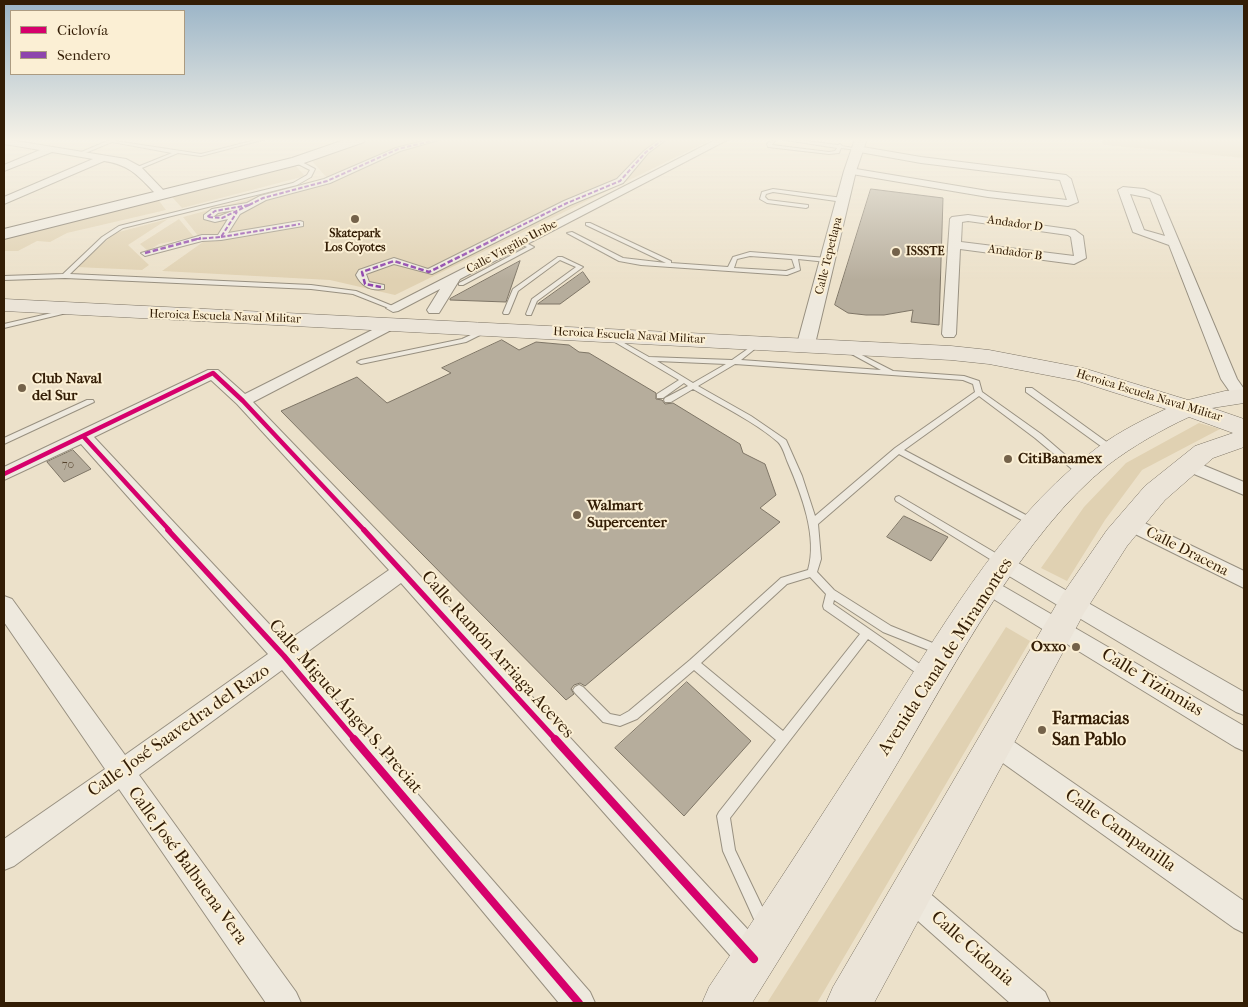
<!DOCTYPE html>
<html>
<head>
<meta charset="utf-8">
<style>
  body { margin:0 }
  #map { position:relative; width:1248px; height:1007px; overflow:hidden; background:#ece1ca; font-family:"IM FELL French Canon",serif }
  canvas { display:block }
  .frame { position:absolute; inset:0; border:5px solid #331d05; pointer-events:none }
  .legend { position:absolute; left:10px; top:10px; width:175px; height:65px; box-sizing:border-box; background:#fbefd4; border:1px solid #ab9b81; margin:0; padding:6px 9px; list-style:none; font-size:15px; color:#331d05 }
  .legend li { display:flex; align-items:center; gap:10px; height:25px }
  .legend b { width:25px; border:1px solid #ab9b81 }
</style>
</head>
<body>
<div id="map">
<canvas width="1248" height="1007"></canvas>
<div class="frame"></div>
<ul class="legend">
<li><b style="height:6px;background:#d6006c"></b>Ciclovía</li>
<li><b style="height:6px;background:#8e44ad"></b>Sendero</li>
</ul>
</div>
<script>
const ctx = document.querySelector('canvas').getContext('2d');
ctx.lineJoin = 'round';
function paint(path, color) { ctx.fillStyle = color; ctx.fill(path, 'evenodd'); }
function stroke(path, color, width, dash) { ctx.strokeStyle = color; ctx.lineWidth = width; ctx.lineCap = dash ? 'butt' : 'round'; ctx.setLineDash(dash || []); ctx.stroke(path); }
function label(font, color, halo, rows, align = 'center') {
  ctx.font = font + ' "IM FELL French Canon",serif'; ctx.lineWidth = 4; ctx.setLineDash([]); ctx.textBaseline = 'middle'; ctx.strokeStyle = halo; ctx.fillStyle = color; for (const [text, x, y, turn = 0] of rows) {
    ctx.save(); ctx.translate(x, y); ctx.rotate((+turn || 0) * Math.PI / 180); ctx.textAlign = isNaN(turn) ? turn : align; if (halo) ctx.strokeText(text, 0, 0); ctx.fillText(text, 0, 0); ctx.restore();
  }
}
const green = new Path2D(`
  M371 139H713L395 295 330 280 162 271 203 242 183 217 327 178 312 161Z
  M1101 139H1242L1244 158 1104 145Z
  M296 166 304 175 302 177 182 208 172 197Z
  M157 198 166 210 67 233 50 242 37 241 18 251H4V236Z
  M168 219 128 245 149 265 142 270 76 267 115 233Z
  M179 219 194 237 159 244 148 251 140 244Z
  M1199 423 1220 429 1142 470 1105 520 1067 581 1041 568 1084 507 1126 463Z
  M1006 627 1030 641 817 1003H767Z`);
const building = new Path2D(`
  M871 189 943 198 939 325 911 322 913 310 884 315H866L848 313 835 305Z
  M520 261 506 302 450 300V299Z
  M583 272 590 282 560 304H538Z
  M502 340 519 350 536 342 569 345 579 352 589 353 656 393V399L662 400 665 404 673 403 740 444 743 453 765 464 776 495 760 508 780 522 585 686 580 683 574 685 571 689 574 694 566 700 281 411 357 377 387 403 451 373 442 368Z
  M73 450 91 469 64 482 47 462Z
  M904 516 948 537 931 561 887 537Z
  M687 682 751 741 684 816 615 748Z`);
const service = new Path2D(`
  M112 139H118L115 141 201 154 259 139H266L201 156 178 153 137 170 135 169V168L172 153 112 142 83 154 79 153Z
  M772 139H776L772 145 829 152 835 151 837 148 779 139H791L838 145 840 144 842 146 859 149 857 150 841 148 839 153 829 154 768 147 767 144Z
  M294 160H298L315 169 311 177 297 185 123 228 106 239 70 274 311 285 356 291 395 307V309H391L353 294 311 289 65 278 4 280V276L63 274 102 237 119 226 293 183 307 175 310 170 294 162Z
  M773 189 843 198 846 200 843 202 773 192 766 194 765 197 768 200 808 205V207L806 208 767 203 760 199 762 192Z
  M586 223H590L671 261V263L728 267 733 257 750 252 827 258 830 260 827 262 798 259 800 270 787 275 641 265 619 261 567 233 572 232 623 258 666 263 586 225ZM750 256 792 259 795 268 786 271 734 268 737 259Z
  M518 241H522L534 247 463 285H459V283L527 247 518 243Z
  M558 257H562L583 267 537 301 531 315H527L526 314 532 299 576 267 560 260 518 291 509 313 508 314H504L503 313 513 289Z
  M69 309 71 310V312L4 328V324Z
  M486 328 489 330 488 331 466 342 361 364 357 362 361 360 462 339Z
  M610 335 649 357 732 360 759 341 761 342V344L741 360 881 370 846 351V349L848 348 893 371 964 376 979 381 982 392 1041 434 1086 473 1085 475H1079L1035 438 979 396 904 450 1037 521 1038 523 1037 525H1031L899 454 818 524 821 559 817 572 834 590 891 626 945 648 946 651 945 654 941 655 883 632 834 600 833 604 930 671 931 674 930 677 926 679 922 677 868 639 730 818 735 850 770 923 768 928 763 930 758 928 723 851 717 816 719 812 776 740 694 670 637 719 620 726 603 722 575 693 573 690 575 687 579 685 583 687 610 714 620 716 629 711 690 660 781 578 808 570C818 537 801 493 788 463 785 456 783 447 778 442 755 422 720 405 693 389L671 402H665L664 400 665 398 688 386 684 383 663 398H657V394L679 380 608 338V336ZM657 361 726 364 693 383ZM735 364 963 380 973 384 975 392 895 448 815 516 802 476 786 440 751 416 698 386ZM810 577 826 594 823 606 824 609 860 634 783 731 701 663 787 584Z
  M1026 388H1032L1115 448 1116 450 1115 452H1109L1026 392Z
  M87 400H93L94 402 4 444V438Z
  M899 496 1004 558 1006 561 1004 564H998L896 501 895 499 896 497Z`);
const pedestrian = new Path2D(`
  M431 139H442L400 151 330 183 266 200 240 214 228 233 300 221 303 222V226L221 240 202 241 145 256 141 253 202 235H218L228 219 215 222 204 219V215L212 209 247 203 260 196 324 179 396 148ZM235 210 220 216 213 217 218 213Z
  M660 139H667L648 153 623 183 570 205 432 274 394 264 366 274 369 282 384 285V289C371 291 362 287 356 275L359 270 394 258 428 269 564 201 617 179 644 151Z`);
const minor = new Path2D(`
  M4 139 126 159 141 167 166 193 165 195H157C139 177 131 165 104 161L4 204V197L93 159 52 152 4 171V165L40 150 4 144Z
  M717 139H729L460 279 439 313H429L427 310 440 289 398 311 393 312 386 308Z
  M857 146 921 157 1066 175 1071 179 1078 202 1068 206 988 197 846 173 845 171 850 168 988 191 1067 200 1060 180 921 163 854 151 852 149Z
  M1123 187 1144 189 1160 196 1237 379 1244 389V400L1235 399 1221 379 1169 245 1133 232 1118 190ZM1130 194 1150 198 1165 236 1144 230Z
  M968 215 1075 230 1083 236 1086 258 1074 264 960 249 956 334 954 337H944L942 334 950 219 952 217ZM968 221 1068 235 1071 237 1074 256 961 242 962 222Z
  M392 320 399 324 397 327 253 402 410 565 765 948 769 959 765 970 754 974 743 970 401 583 299 658 590 992 595 1003H559L282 670 139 775 296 992 301 1003H266L119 789 14 866 4 870V839L105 769 4 622V596L12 599 125 755 268 654 81 444 4 480V467L208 370H218L245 394ZM211 380 237 404 389 570 286 642 94 437Z
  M1188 459 1244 482V495L1182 469 1179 465 1182 461Z
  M1130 516 1244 571V588L1123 528 1120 523 1123 518Z
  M1006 556 1244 692V715L1236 712 999 570 996 564 999 558Z
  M989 578 1244 726V751L1235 747 982 592 979 586 982 580Z
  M995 731 1004 735 1244 901V933L1234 928 986 751 983 743 986 735Z
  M910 881 920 885 1045 992 1050 1003H1010L900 905 896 895 900 885Z`);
const tertiary = new Path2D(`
  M855 139H867L856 171 815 344 812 348H800L797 344 844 171Z`);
const secondary = new Path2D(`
  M347 139H365L364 142 301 164 4 239V229L292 158Z`);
const primary = new Path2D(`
  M4 299 951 346 989 350 1083 368 1188 400 1225 391 1244 389V403L1212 408 1244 419V447L1213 458 1165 500 1127 546 1084 613 874 1003H826L833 987 1062 595 1107 530 1145 486 1195 446 1233 433 1189 417C1161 430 1133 446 1108 465 1024 532 955 664 901 757 852 840 803 922 752 1003H702L709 987C766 902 821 816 877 730 937 636 999 525 1088 455 1111 436 1138 422 1166 409L1078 381 989 364 951 360 4 311Z`);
const quietFar1 = new Path2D(`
  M249 205 263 198 327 181 398 149 439 139
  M249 205 222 218 207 217 215 211Z
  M221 237 300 224
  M196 239 221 237 237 212
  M494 239 567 203 620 181 646 152 664 139`);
const quiet = new Path2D(`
  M145 253 201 238
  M381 287 365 284 362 272 394 261 429 272 497 238`);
const cyclewayFar2 = new Path2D(`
  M83 436 170 531
  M4 474 213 373 243 401 365 531`);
const cyclewayFar1 = new Path2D(`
  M168 530 284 656 355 740
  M364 530 556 740`);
const cycleway = new Path2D(`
  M354 739 579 1003
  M555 739 754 959`);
const markers = [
  [355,219,5,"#74624a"],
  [896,252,5,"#74624a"],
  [22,388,5,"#74624a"],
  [1008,459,5,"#74624a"],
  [577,515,5,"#74624a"],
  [1076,647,5,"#74624a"],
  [1042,730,5,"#74624a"]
];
const farStreetnames = [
  ["Andador D",1015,224,8],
  ["Calle Virgilio Uribe",512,247,-28],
  ["Andador B",1015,253,8],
  ["Calle Tepetlapa",829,256,-76],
  ["Heroica Escuela Naval Militar",225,317,2],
  ["Heroica Escuela Naval Militar",629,336,3],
  ["Heroica Escuela Naval Militar",1149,396,17]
];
const farPoinames = [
  ["Skatepark",355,234],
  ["Los Coyotes",355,248],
  ["ISSSTE",906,252,"left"]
];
const numberNames = [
  ["70",68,465]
];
const poiNames = [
  ["Club Naval",32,379],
  ["del Sur",32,396],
  ["CitiBanamex",1018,459],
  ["Walmart",587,506],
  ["Supercenter",587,523],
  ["Oxxo",1066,647,"right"]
];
const streetNames = [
  ["Calle Dracena",1187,552,27]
];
const nearStreetnames = [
  ["Calle Ramón Arriaga Aceves",497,655,48],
  ["Avenida Canal de Miramontes",946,657,-57],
  ["Calle Tizinnias",1152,683,31],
  ["Calle Miguel Ángel S. Preciat",345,707,49],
  ["Calle José Saavedra del Razo",179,731,-35],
  ["Calle Campanilla",1120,831,35],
  ["Calle José Balbuena Vera",187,866,54],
  ["Calle Cidonia",972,949,41]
];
const nearPoinames = [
  ["Farmacias",1052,720],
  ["San Pablo",1052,741]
];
paint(green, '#e0d1b2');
paint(building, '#b6ad9c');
stroke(building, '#7e7566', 1);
stroke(service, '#989080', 2);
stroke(pedestrian, '#989080', 2);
stroke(minor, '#989080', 2);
stroke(tertiary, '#989080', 2);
stroke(secondary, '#7e7566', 2);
stroke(primary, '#7e7566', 1);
paint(service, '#eee9de');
paint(pedestrian, '#eee9de');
paint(minor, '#eee9de');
paint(tertiary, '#eee9de');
paint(secondary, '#eee9de');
paint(primary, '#ebe4d8');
stroke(quietFar1, '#8e44ad', 2, [4.5, 2]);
stroke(quiet, '#8e44ad', 2.5, [5.5, 2.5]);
stroke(cyclewayFar2, '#d6006c', 4.5);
stroke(cyclewayFar1, '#d6006c', 5.5);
stroke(cycleway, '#d6006c', 8);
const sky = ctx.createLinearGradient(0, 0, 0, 280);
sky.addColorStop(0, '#9ab4c7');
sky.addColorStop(0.5, '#f6f2e7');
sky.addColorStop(1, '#f6f2e700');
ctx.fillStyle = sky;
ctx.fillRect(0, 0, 1248, 280);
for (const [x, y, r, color] of markers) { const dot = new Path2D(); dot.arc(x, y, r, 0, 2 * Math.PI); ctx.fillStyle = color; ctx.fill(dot); stroke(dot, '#fbefd4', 2); }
label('12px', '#331d05', '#fbefd4', farStreetnames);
label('bold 12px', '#331d05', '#fbefd4', farPoinames);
label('12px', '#54412b', null, numberNames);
label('bold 15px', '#331d05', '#fbefd4', poiNames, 'left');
label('15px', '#331d05', '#fbefd4', streetNames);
label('18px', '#331d05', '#fbefd4', nearStreetnames);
label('bold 18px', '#331d05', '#fbefd4', nearPoinames, 'left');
</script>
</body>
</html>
